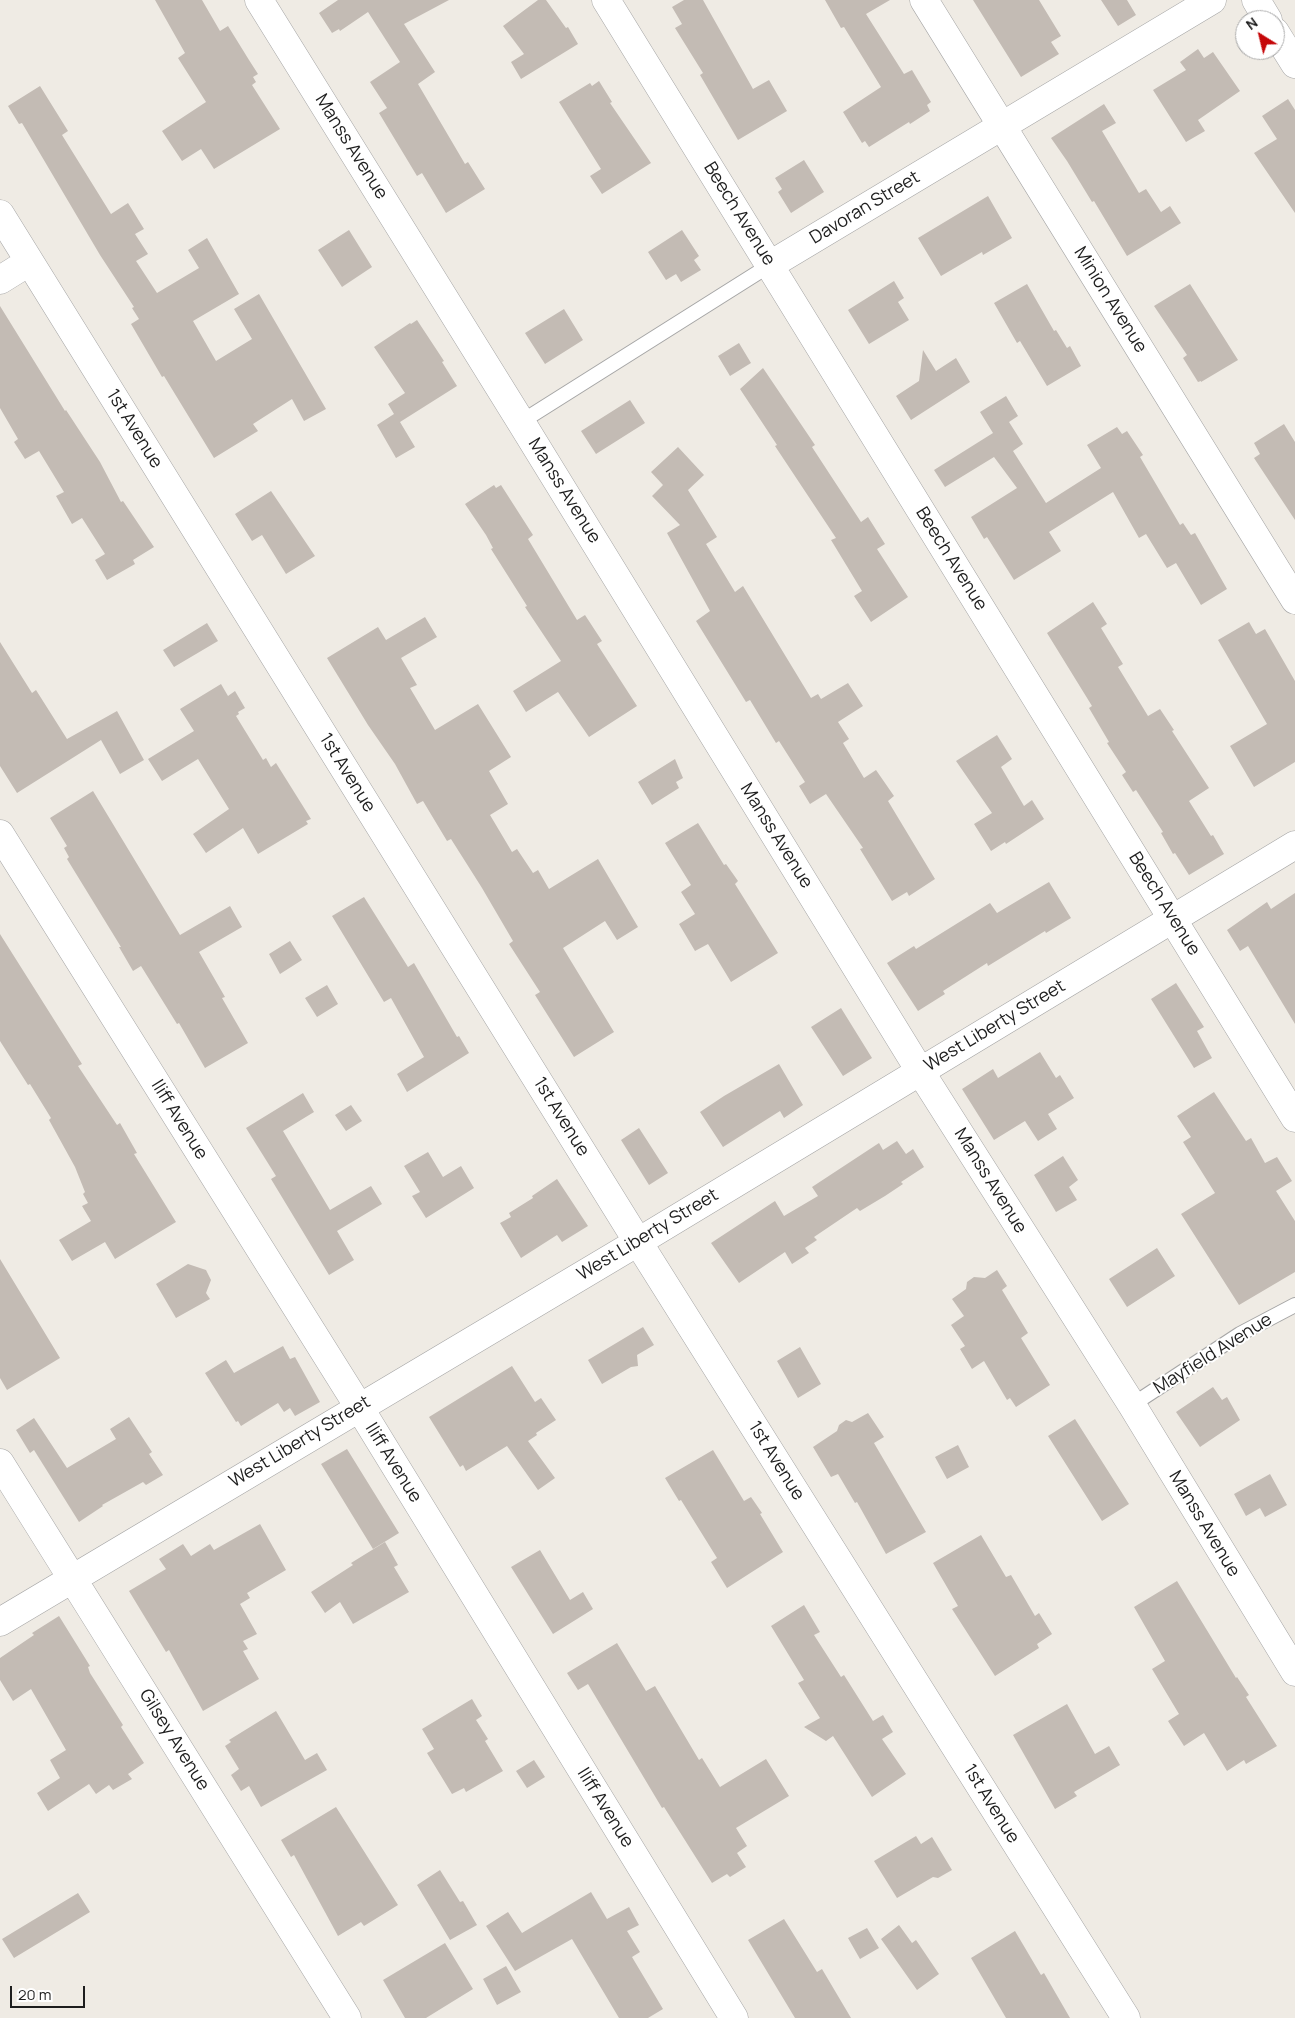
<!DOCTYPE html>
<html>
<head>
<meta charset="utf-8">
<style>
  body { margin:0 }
  #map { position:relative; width:1295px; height:2018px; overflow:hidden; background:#efebe4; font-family:Manrope,sans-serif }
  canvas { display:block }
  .north { position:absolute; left:1235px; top:10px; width:50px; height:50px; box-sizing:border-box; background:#fff; border:1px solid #a5a5a5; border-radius:50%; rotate:324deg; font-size:14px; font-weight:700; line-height:20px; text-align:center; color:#1e1e1e }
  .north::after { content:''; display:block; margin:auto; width:18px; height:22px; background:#c50709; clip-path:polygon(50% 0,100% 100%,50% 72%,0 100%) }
  .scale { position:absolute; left:10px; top:1986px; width:75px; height:22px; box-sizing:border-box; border:2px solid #1e1e1e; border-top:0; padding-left:6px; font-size:15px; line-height:18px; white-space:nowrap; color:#1e1e1e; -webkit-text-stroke:4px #fff; paint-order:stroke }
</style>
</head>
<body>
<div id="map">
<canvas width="1295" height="2018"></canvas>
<div class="north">N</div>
<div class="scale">20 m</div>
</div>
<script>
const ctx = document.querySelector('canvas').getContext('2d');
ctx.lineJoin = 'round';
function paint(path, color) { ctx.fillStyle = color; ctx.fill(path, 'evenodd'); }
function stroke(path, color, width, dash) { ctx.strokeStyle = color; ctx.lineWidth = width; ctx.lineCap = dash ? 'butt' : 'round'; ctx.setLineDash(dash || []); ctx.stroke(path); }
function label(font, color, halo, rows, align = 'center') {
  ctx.font = font + ' Manrope,sans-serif'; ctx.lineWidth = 4; ctx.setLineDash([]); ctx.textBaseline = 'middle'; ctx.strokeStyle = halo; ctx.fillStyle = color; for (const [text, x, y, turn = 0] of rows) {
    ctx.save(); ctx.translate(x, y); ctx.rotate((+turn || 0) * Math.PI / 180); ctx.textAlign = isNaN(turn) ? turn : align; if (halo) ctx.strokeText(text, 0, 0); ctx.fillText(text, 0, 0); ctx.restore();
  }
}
const building = new Path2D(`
  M155 0H202L220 31 228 26 249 60 258 74 253 77 256 82 252 85 280 129 214 169 201 149 182 161 162 131 206 102 178 58 185 53Z
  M338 0H449L404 24 435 72 418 84 465 164 468 162 485 189 446 213 422 173 417 176 379 113 387 108 370 82 400 62 368 12 340 31 339 29 332 33 319 13Z
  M538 0H546L566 28 568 27 578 44 521 79 511 62 524 54 503 26Z
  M684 0H703L753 89 769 80 787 111 738 140 700 75 703 73 675 28 682 24 672 7Z
  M825 0H890L866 14 904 74 912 70 931 102 927 105 930 111 910 124 909 122 869 147 865 141 862 143 843 112 881 87 844 27 841 28Z
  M973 0H1039L1061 36 1051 42 1059 54 1021 77Z
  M1101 0H1127L1136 15 1118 26Z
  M1198 49 1204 58 1213 52 1240 91 1198 120 1205 131 1186 142 1153 90 1186 70 1180 62Z
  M599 81 612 102 610 103 651 163 602 194 590 176 601 169 559 102 590 83 592 86Z
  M40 86 68 131 62 135 111 214 128 203 144 229 135 234 148 254 136 261 157 293 199 268 188 250 207 238 239 294 193 321 216 361 252 339 234 309 259 294 326 409 304 421 292 399 253 424 258 431 214 458 164 376 162 377 131 324 139 319 132 308 134 307 100 255 22 123 19 124 8 106Z
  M1288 99 1295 110V213L1254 153 1277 139 1262 116Z
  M1104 104 1116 123 1102 131 1139 193 1146 189 1161 212 1170 206 1181 223 1127 256 1094 201 1092 202 1067 161 1051 138Z
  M804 160 824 192 791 213 778 192 782 189 775 178Z
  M988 196 1012 238 983 255 982 252 941 276 918 238Z
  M349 230 372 267 342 287 318 250Z
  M682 230 699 256 694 260 701 270 681 282 676 274 666 280 648 252Z
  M894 281 904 298 898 302 909 320 869 344 848 310Z
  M1027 284 1054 331 1056 330 1067 348 1070 346 1081 366 1047 386 1020 341 1017 343 994 303Z
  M1190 284 1238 360 1201 382V381L1198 382 1183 358 1187 355 1154 306Z
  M0 306 65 411 66 410 100 462 121 502 123 501 154 547 133 560 135 564 107 580 95 560 105 554 82 518 72 524 56 496 64 492 39 451 25 459 14 442 18 439 0 408Z
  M564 309 583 340 545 364 525 333Z
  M417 320 444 361 442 362 457 386 400 422 415 447 396 458 377 425 394 414 388 404 405 393 374 347 410 323 411 324Z
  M739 343 751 363 730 376 718 356Z
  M923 350 936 371 956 358 970 382 911 420 896 396 919 381Z
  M763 368 815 445 812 447 861 522 868 517 885 544 877 549 908 597 871 622 854 596 862 591 831 540 836 538 775 446 777 445 740 389Z
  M1006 396 1018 416 1009 422 1023 444 1013 451 1046 503 1101 468 1087 445 1117 427 1122 434 1127 431 1143 455 1140 457 1180 525 1183 523 1191 535 1195 533 1227 589 1201 605 1176 563 1167 568 1146 534 1139 538 1113 492 1049 532 1061 551 1014 580 987 537 984 539 971 517 1017 488 994 457 945 487 934 470 993 433 980 412Z
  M630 400 645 423 596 454 581 431Z
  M1284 424 1295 442V520L1254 458 1260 454 1254 443Z
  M678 447 704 475 688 490 717 537 706 544 735 592 743 586 811 698 818 694 821 699 848 683 863 706 838 722 849 739 843 743 864 778 876 770 894 796 888 801 935 879 909 896 907 892 892 901 860 849 863 848 826 794 810 804 799 786 805 782 779 741 776 743 750 700 746 702 696 621 710 611 667 533 680 525 652 496 663 485 651 472Z
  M494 485 496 488 501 485 533 535 528 539 577 620 585 615 602 641 597 644 637 706 589 737 558 692 526 712 513 691 561 661 525 607 527 606 491 549 493 548 486 535 465 504Z
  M271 491 315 556 286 574 262 535 252 541 235 514Z
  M1093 602 1107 624 1101 628 1123 664 1118 667 1148 716 1160 709 1174 730 1172 731 1209 788 1189 801 1211 836 1213 835 1224 854 1189 875 1175 853 1173 854 1161 833 1163 832 1136 790 1133 792 1122 775 1126 772 1107 743 1109 742 1089 708 1092 706 1047 633Z
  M425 617 437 637 401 658 417 685 410 688 435 730 478 704 511 757 489 771 508 804 490 815 512 852 517 849 533 873 538 870 549 889 598 859 638 927 617 940 605 921 563 948 614 1032 574 1057 535 995 540 992 509 944 513 941 482 888 451 839 447 841 423 801 417 804 395 764 368 725 327 658 378 627 386 640Z
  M1249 622 1256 634 1265 629 1295 681V762L1254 787 1230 746 1267 724 1218 640Z
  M207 623 218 641 174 667 163 650Z
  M0 642 32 693 36 690 67 739 117 711 144 760 120 774 101 740 17 793 0 766Z
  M221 684 228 696 235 691 245 708 238 712 239 714 236 716 263 760 266 758 271 767 276 763 311 819 306 821 308 824 258 854 243 828 206 853 193 834 229 809 198 759 162 781 148 759 194 731 180 709Z
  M997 735 1012 759 1001 767 1024 806 1032 800 1044 819 1006 844 1005 842 991 851 974 824 992 813 956 761Z
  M675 759 683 778 676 782 679 788 652 805 638 782Z
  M93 791 180 935 230 906 242 927 199 952 225 997 222 998 248 1043 205 1068 179 1023 177 1024 141 966 133 971 119 947H121L67 859 69 857 64 848 67 846 50 818Z
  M698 823 724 865 726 864 738 881 735 884 778 953 731 982 708 944 695 951 679 924 695 914 681 892 691 885 665 843Z
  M1049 882 1071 918 1046 933 1045 931 988 966 987 963 943 991 945 994 918 1011 887 963 914 946 916 949 990 903 997 913Z
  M1295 893V1024L1248 946 1240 951 1227 930 1267 902 1271 909Z
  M364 897 408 967 414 963 457 1037 459 1036 469 1053 407 1092 397 1074 424 1057 391 998 384 1002 332 916Z
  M0 934 82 1064 78 1066 117 1125 120 1123 137 1153 134 1154 176 1222 115 1259 105 1242 72 1261 59 1240 91 1221 82 1206 88 1203 83 1194 85 1192 75 1167 49 1120 51 1118 30 1084 28 1085 0 1041Z
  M290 941 302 960 280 974 269 954Z
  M1176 983 1204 1027 1197 1031 1212 1058 1194 1068 1151 999Z
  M327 985 338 1004 317 1017 305 998Z
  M841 1008 872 1058 843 1076 811 1027Z
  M1040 1052 1056 1078 1060 1075 1074 1098 1048 1114 1057 1129 1038 1141 1025 1121 994 1140 962 1089 993 1069 998 1078Z
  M779 1064 803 1105 784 1118 780 1111 723 1147 700 1112 724 1096Z
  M1214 1092 1246 1141 1251 1138 1265 1163 1277 1157 1292 1181 1276 1191 1295 1221V1272L1239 1305 1181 1214 1215 1193 1183 1142 1191 1137 1177 1116Z
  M303 1093 314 1112 283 1131 330 1210 371 1186 382 1204 337 1231 354 1260 329 1275 271 1179 276 1176 246 1128Z
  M351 1105 362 1121 346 1131 335 1115Z
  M639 1128 668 1173 649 1185 621 1140Z
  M897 1141 906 1154 913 1149 924 1167 901 1182 903 1184 885 1196 860 1211 857 1208 814 1237 817 1240 805 1248 809 1253 792 1264 785 1252 739 1283 711 1243 775 1201 784 1216 818 1196 812 1187 879 1143 883 1150Z
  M428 1152 443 1177 461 1166 474 1188 426 1218 412 1196 420 1192 404 1166Z
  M1063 1156 1078 1180 1069 1187 1077 1200 1056 1212 1034 1175Z
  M557 1179 588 1226 562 1242 557 1235 521 1258 500 1223 511 1217 509 1213 533 1198 532 1196Z
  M1157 1248 1175 1276 1127 1307 1109 1279Z
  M0 1259 60 1358 7 1390 0 1378Z
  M188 1264 206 1270 211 1280 206 1293 210 1299 176 1318 156 1284Z
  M997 1270 1007 1286 1002 1290 1028 1333 1021 1338 1050 1385 1016 1407 1010 1398 1007 1400 984 1361 972 1369 960 1349 965 1346 951 1325 964 1316 952 1299 966 1289 967 1282 974 1277 985 1278Z
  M643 1327 654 1345 637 1355 638 1366 631 1367 602 1384 588 1360Z
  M283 1346 290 1359 295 1357 320 1402 295 1416 290 1408 284 1412 278 1403 241 1426 238 1421 236 1422 205 1373 226 1360 234 1373Z
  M800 1347 821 1384 798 1398 777 1361Z
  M512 1366 535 1402 541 1398 556 1420 536 1433 537 1435 528 1441 555 1478 538 1490 507 1446 466 1471 463 1465 460 1467 429 1417Z
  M1213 1387 1222 1400 1227 1397 1240 1420 1200 1447 1176 1412Z
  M868 1413 884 1437 874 1443 926 1532 886 1554 857 1502 855 1503 838 1474 831 1477 813 1447 837 1431 839 1425 846 1420 852 1422Z
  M129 1417 152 1452 149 1454 163 1475 146 1485 143 1482 102 1505 103 1506 79 1522 34 1450 30 1453 16 1430 34 1418 67 1468 116 1439 110 1429Z
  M1075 1419 1129 1504 1102 1521 1048 1436Z
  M958 1445 969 1467 947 1479 935 1457Z
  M347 1449 399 1533 373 1549 321 1464Z
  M713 1450 744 1501 751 1497 762 1513 760 1514 783 1552 727 1588 711 1562 717 1558 681 1500 679 1501 665 1478Z
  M1270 1474 1287 1505 1265 1517 1260 1508 1246 1516 1234 1494Z
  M260 1524 286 1570 247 1593 250 1598 240 1604 257 1634 243 1641 248 1649 243 1651 259 1679 203 1711 169 1650 166 1652 129 1591 166 1569 159 1559 183 1544 191 1556 210 1544 214 1550Z
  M981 1535 1006 1577 1011 1575 1035 1616 1039 1613 1052 1634 1037 1644 1039 1648 995 1676 952 1609 958 1606 933 1563Z
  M385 1542 398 1565 394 1567 409 1592 353 1624 340 1602 325 1613 311 1592 353 1565 351 1563Z
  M540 1550 570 1600 583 1592 593 1609 553 1634 511 1567Z
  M1177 1581 1236 1678 1237 1677 1249 1695 1246 1697 1277 1746 1246 1764 1244 1760 1227 1771 1204 1733 1184 1746 1168 1721 1179 1714 1152 1669 1165 1661 1134 1607Z
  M804 1605 820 1632 814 1635 841 1677 844 1675 873 1721 883 1715 893 1732 882 1739 906 1774 872 1797 833 1736 826 1741 804 1727 820 1718 798 1683 804 1680 771 1626Z
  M59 1616 90 1666 88 1667 90 1673 123 1725 121 1727 144 1763 128 1774 132 1779 113 1790 109 1785 96 1794 89 1784 48 1811 37 1793 60 1778 50 1760 66 1750 31 1689 13 1701 0 1680V1658L34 1635 32 1633Z
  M617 1643 646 1691 655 1686 699 1760 702 1758 720 1787 766 1759 789 1796 736 1828 747 1846 737 1853 746 1867 730 1877 727 1874 712 1883 664 1807 662 1808 588 1684 578 1690 567 1673Z
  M472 1699 482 1716 476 1720 488 1739 485 1741 503 1771 466 1792 464 1788 452 1794 427 1753 434 1749 422 1729Z
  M1067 1704 1095 1754 1109 1746 1120 1765 1074 1792 1077 1796 1055 1809 1013 1735Z
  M276 1711 305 1760 317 1753 327 1770 261 1807 249 1786 241 1791 231 1775 239 1769 225 1746 231 1742 229 1740Z
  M534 1760 545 1777 527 1788 516 1771Z
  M336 1807 398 1905 364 1926 361 1922 338 1936 294 1855 291 1857 281 1840Z
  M916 1836 921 1844 932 1837 952 1870 938 1878 933 1877 897 1898 874 1861Z
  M440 1870 460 1902 463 1901 477 1925 450 1940 417 1885Z
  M591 1892 607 1919 629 1907 639 1925 627 1931 640 1952 632 1957 663 2009 648 2018H619L572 1939 515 1971 486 1926 508 1912 522 1933Z
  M78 1893 90 1912 14 1958 2 1939Z
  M784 1919 817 1972 822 1969 851 2018H795L748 1940Z
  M899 1925 912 1943 916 1940 939 1974 917 1990 881 1939Z
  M867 1928 879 1948 860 1959 848 1938Z
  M1015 1931 1041 1975 1044 1973 1070 2018H1006L971 1958Z
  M445 1943 473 1989 426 2018H405L383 1980Z
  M506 1966 521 1992 497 2005 483 1979Z`);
const lane = new Path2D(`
  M521 422 770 265
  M1132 1405 1240 1334 1295 1305`);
const street = new Path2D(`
  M259 0 521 422 920 1071 1132 1405 1295 1672
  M606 0 1295 1118
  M924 0 1295 600
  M1256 0 1268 20
  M1275 32 1295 64
  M0 214 638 1242 1126 2018
  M770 265 1212 0
  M0 280 29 262
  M0 834 359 1407 734 2018
  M0 1463 347 2018
  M0 1622 638 1242 1295 845`);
const streetNames = [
  ["Manss Avenue",351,147,58],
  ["Davoran Street",865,208,-31],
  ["Beech Avenue",739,214,58],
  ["Minion Avenue",1110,300,58],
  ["1st Avenue",134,429,58],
  ["Manss Avenue",564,491,58],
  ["Beech Avenue",951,559,58],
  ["1st Avenue",347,773,58],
  ["Manss Avenue",776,836,58],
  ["Beech Avenue",1164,904,58],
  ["West Liberty Street",995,1026,-31],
  ["1st Avenue",561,1117,58],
  ["Iliff Avenue",179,1120,58],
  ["Manss Avenue",990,1181,58],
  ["West Liberty Street",648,1235,-31],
  ["Mayfield Avenue",1213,1354,-32],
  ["West Liberty Street",300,1442,-31],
  ["1st Avenue",776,1461,58],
  ["Iliff Avenue",393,1463,58],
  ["Manss Avenue",1204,1524,59],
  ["Gilsey Avenue",174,1740,58],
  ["1st Avenue",991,1804,58],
  ["Iliff Avenue",605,1808,58]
];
paint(building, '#c3bbb4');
stroke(lane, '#a5a5a5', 16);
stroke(street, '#a5a5a5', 29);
stroke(lane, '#fff', 14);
stroke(street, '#fff', 28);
label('18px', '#1e1e1e', '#fff', streetNames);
</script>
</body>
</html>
